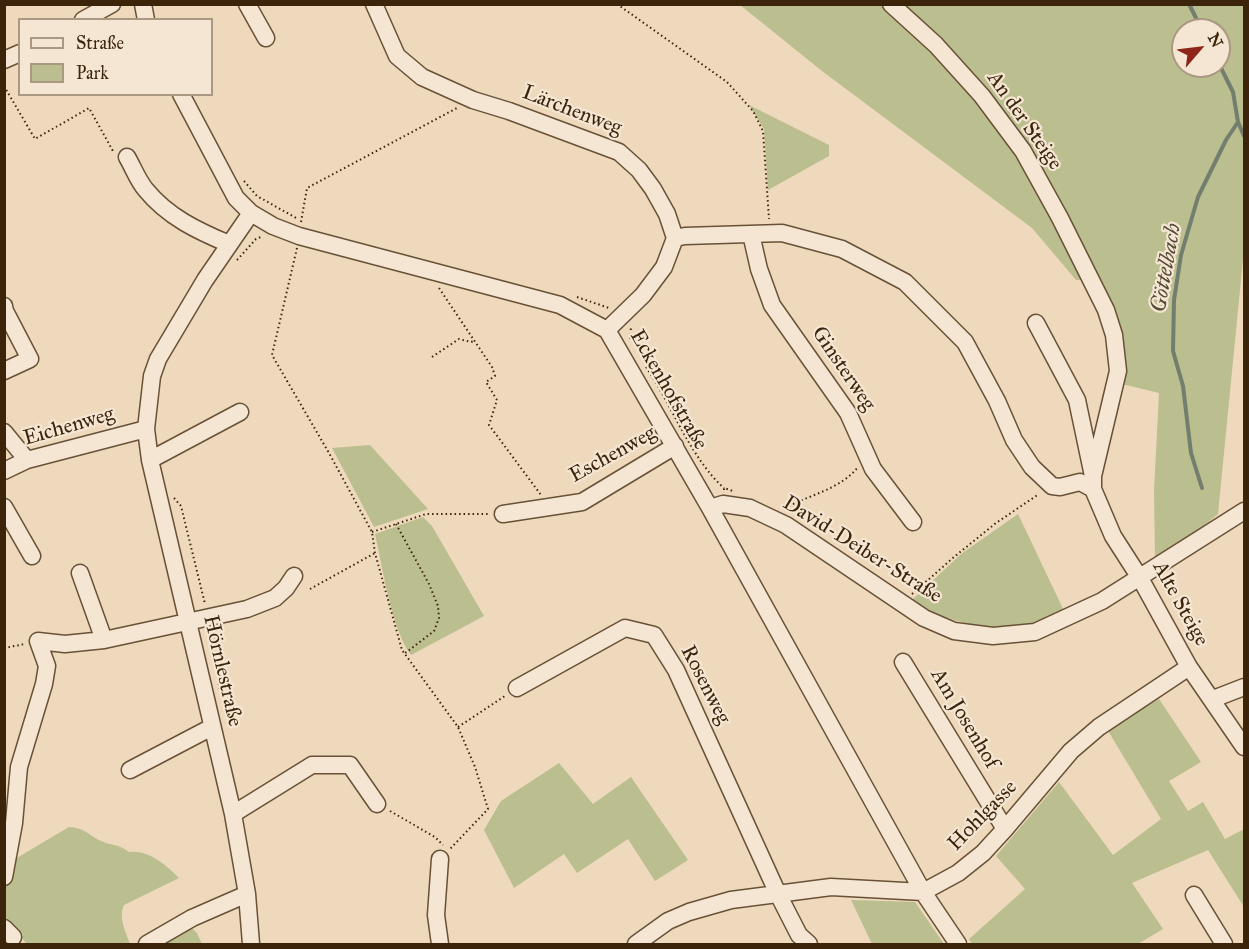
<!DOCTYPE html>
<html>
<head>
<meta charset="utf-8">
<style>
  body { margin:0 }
  #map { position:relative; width:1249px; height:949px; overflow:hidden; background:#eed9bc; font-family:"IM FELL Great Primer",serif }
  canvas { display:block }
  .frame { position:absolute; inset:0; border:6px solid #3b240a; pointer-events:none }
  .legend { position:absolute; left:18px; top:18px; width:195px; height:78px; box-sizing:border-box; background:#f4e6d3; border:2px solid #aa9883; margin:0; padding:8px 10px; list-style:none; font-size:18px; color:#3b240a }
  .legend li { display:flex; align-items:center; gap:12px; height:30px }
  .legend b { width:30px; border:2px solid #aa9883 }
  .north { position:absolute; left:1171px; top:18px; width:60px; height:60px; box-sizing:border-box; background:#f4e6d3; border:2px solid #aa9883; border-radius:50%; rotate:62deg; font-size:16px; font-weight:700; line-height:24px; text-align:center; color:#3b240a }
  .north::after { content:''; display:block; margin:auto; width:21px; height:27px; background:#8f2418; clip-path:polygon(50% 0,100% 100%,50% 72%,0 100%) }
</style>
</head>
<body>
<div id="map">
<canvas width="1249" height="949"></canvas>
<div class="frame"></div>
<ul class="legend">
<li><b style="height:8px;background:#f4e6d3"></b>Straße</li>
<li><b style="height:16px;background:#bbbe8f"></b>Park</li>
</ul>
<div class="north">N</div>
</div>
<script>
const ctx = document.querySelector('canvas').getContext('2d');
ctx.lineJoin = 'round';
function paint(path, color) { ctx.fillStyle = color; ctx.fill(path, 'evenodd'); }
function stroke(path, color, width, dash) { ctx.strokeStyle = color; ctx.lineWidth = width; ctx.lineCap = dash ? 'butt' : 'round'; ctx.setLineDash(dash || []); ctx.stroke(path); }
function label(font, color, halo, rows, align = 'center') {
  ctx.font = font + ' "IM FELL Great Primer",serif'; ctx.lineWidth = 4.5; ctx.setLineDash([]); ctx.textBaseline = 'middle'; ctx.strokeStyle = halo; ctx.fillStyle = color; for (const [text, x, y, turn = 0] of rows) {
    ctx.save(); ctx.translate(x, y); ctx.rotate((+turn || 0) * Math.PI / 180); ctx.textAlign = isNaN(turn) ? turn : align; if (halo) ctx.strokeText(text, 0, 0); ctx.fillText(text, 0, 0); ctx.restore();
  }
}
const green = new Path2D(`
  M740 5H1244V249L1218 514 1183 543 1155 558 1154 491 1159 393 1122 384 1098 279 1076 280 1032 228 822 71ZM1183 30H1219V66H1183Z
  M749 105 829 145V156L768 190 764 129Z
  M370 445 428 509 374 527 332 448Z
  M1018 514 1065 613C1054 617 1042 623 1029 625 987 634 948 621 911 601L961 554Z
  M423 517 432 526 484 616 411 655C392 631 382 565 375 534Z
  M1159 699 1201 762 1169 781 1188 811 1203 802 1225 839 1244 829V907L1208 850 1132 883 1163 929 1138 944H972L969 939 1025 889 996 856 1059 782 1113 855 1161 819 1107 729Z
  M559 763 593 804 631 777 688 860 655 881 628 839 577 873 564 854 514 888 484 830 501 801Z
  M69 827C84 828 86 833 99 840 110 846 118 843 129 852 149 850 166 865 179 878L124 905C118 918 126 932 130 944H27L5 920 4 888 15 859Z
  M851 900 915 902 944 944H872Z
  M192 928 197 933 202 944H161L185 930Z`);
const stream = new Path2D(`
  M1189 4 1202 30
  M1238 122 1244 136
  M1202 488 1191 453 1183 386 1173 351 1174 300 1181 255 1198 197 1226 140 1238 122 1233 92 1219 64`);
const path = new Path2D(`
  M617 4 727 82 753 111 763 131 769 219
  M4 86 35 139 89 108 113 151
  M244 181 257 196 298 219
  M301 222 307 188 457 108
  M297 248 272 355 329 453 372 532 375 553 402 650 458 727 475 767 488 809 450 849
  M237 260 256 239 263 236
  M439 288 492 367 495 376 486 382 497 400 489 425 541 495
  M577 297 609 308
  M630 339 631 327
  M432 357 459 339 471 342 474 341
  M646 367C672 405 691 459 724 488
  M724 490V488L733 491
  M174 498 181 506 205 604
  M785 508C809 495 841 489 858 467
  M396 524 429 584 438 606 439 618 434 631 404 654
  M372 532 426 514H488
  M310 589 375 553
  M912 594 954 557 996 523 1039 494
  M212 630 217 648 219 689
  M4 648 25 644
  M458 727 505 696
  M390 811 435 837 443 845`);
const minor = new Path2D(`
  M143 4 146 20
  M247 4 266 38
  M374 4 397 56 422 77 473 100 509 111 619 152 639 170 653 189 667 214 675 238 664 267 643 295 607 330
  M891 4 936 45 982 96 1023 151 1060 218 1106 310 1114 335 1118 371 1093 476
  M83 20 112 4
  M4 60 20 53
  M181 94 236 198 251 213 273 226 299 236 560 305 607 330 710 508 923 892 958 944
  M127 157C133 167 138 181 146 190 168 217 198 231 229 244
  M251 213 205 280 158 359 152 376 146 429 150 460 233 814 247 894 251 944
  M751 234 759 269 772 305 848 413 873 469 913 522
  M675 238 685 236 782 233 842 249 905 282 965 342 997 401 1014 440 1032 467 1052 486 1060 487 1080 482 1093 489
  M4 306 5 311 30 359 4 371
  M1036 323 1077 400 1093 476V489L1113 536 1140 578 1189 667 1244 747
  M4 432 27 460
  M150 460 240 412
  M4 471 27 460 146 429
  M4 507 32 556
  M710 508 723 504 750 508 786 525 924 618 954 631 993 636 1035 632 1102 601 1244 511
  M503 514 582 502 675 446
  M80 573 104 640
  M903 662 1005 829
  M517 688 625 628 654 635 676 670 778 894 799 935 809 944
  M1213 699 1244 687
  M130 770 212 727
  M233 814 312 765H350L377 804
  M4 877 14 823 19 767 44 684 47 666 38 641 65 644 104 640 247 609 275 598 286 588 294 576
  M1194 895 1224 944
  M4 928 13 937
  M147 944 192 918 247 894
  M440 944 436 915 440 859
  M636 944 668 921 689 912 731 900 831 887 923 892 958 873 983 853 1005 829 1071 751 1099 727 1189 667`);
const streetNames = [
  ["Lärchenweg",572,111,21],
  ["An der Steige",1024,121,55],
  ["Ginsterweg",843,369,56],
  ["Eckenhofstraße",668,390,60],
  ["Eichenweg",69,427,-16],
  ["Eschenweg",613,455,-29],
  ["David-Deiber-Straße",862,550,32],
  ["Alte Steige",1180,604,61],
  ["Hörnlestraße",222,671,77],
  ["Rosenweg",705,685,63],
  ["Am Josenhof",964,719,59],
  ["Hohlgasse",983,816,-46]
];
const waterNames = [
  ["Göttelbach",1167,268,-80]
];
paint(green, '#bbbe8f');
stroke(stream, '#737e6f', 4);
stroke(minor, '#685136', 19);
stroke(path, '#3b240a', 2, [1.5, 3]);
stroke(minor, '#f4e6d3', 16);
label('21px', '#3b240a', '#f4e6d3', streetNames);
label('italic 22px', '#524a34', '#f4e6d3', waterNames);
</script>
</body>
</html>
